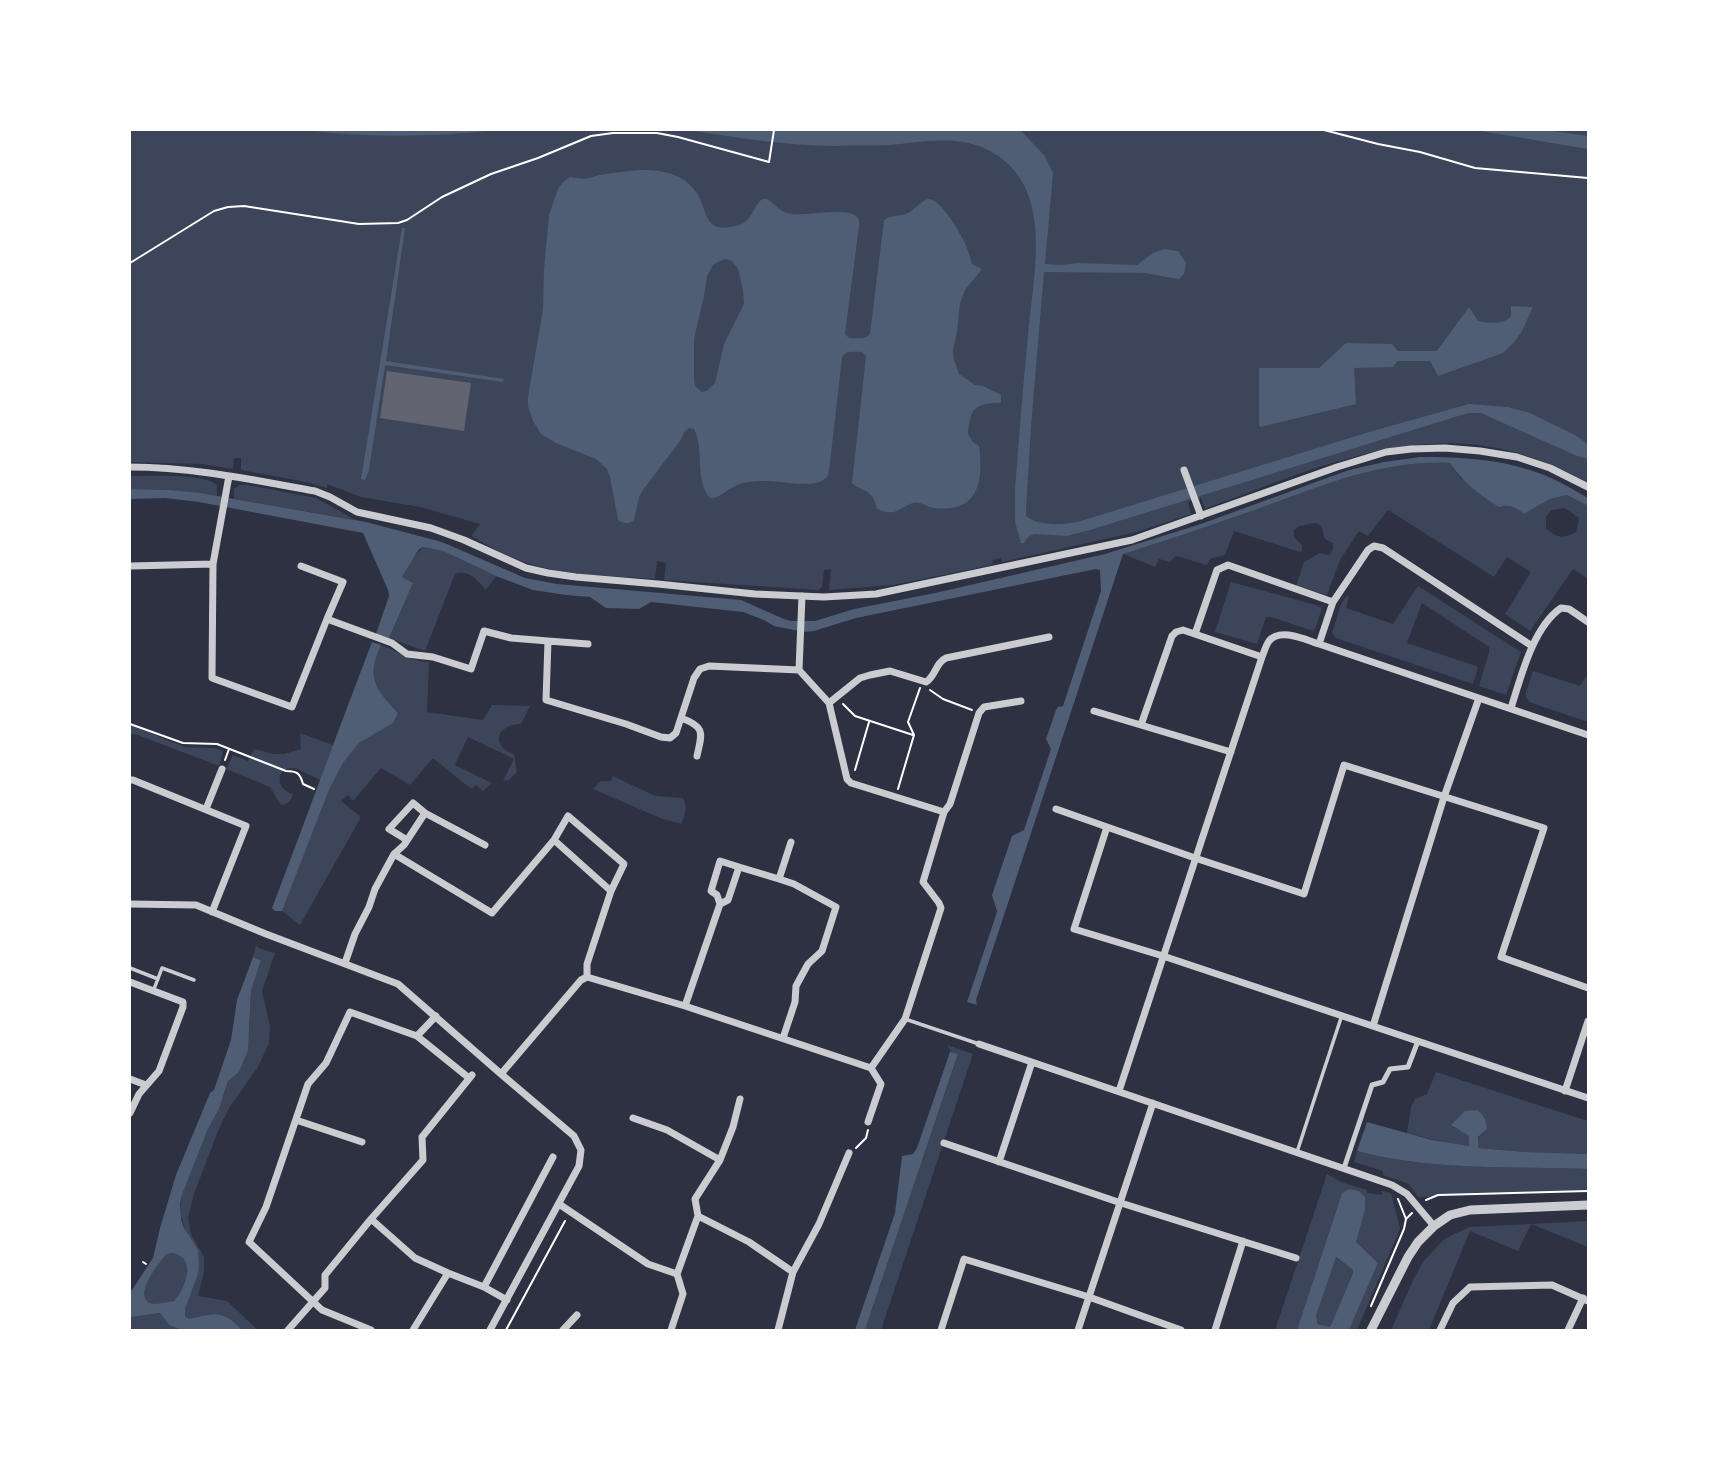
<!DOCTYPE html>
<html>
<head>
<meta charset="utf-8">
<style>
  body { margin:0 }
  #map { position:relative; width:1718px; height:1460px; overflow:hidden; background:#2d3142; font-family:"Source Sans 3",sans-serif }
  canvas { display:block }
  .frame { position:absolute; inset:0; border:131px solid #fff; pointer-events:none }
</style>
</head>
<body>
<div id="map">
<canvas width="1718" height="1460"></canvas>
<div class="frame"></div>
</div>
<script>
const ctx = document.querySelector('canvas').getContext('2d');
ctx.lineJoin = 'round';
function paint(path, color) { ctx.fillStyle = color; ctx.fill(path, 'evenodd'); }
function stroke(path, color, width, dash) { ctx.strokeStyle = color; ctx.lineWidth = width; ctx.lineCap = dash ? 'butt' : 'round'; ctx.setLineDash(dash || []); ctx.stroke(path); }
const green = new Path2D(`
  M130 130H1588V483C1563 470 1538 458 1510 451 1405 424 1301 474 1205 509L1201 498 1188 502 1191 514 1137 532 1002 562 1001 558 993 560 992 565 893 585 829 590 831 569 824 570 822 587 818 590 664 580 666 563 657 561 655 579C618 576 577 576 541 567 517 561 493 549 471 536L480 524 420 507 361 497 327 484V488L306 482 241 470V458H234L233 469 201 464 130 462Z
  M1423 463H1450L1461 479 1507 505 1514 506 1524 514 1550 499 1567 495 1588 506V579L1573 569 1530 631 1505 614 1531 572 1507 557 1494 577 1388 510 1368 536 1359 531 1340 560 1327 595 1296 586 1304 562 1320 553 1329 555 1333 550V543L1325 539 1321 526C1313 520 1308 526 1299 526L1294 530V537L1302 545V551L1300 552 1234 531 1225 555 1210 559 1207 565 1176 556 1170 562 1159 559 1155 567 1123 554C1165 541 1207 527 1249 512 1306 491 1362 468 1423 463ZM1565 508 1579 518 1576 532C1562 539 1559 538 1546 529V517L1552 510Z
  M130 476C148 476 205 473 217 485V496L171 490 130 489Z
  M240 485H248L316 498 356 520 234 499V489Z
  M423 547 443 551 496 576 486 590C477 580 469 569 455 574L425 651 389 638 413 583 402 577 413 558Z
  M1231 582 1316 605 1322 608 1315 629 1313 631 1271 617H1266L1257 644 1215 632Z
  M1418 586 1521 652 1506 695 1479 686 1489 652V647L1422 603 1407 643 1476 666 1478 668 1473 684 1336 638 1332 633 1341 604 1347 595 1349 598 1346 608 1393 624Z
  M381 645C397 651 412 662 429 662L427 712 483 720 492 705 530 706 521 724C498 724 489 745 514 754L517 772 509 780 503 781 514 759 468 737 455 765 492 783 483 791 476 785 473 788H470L434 759H432L410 785 381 768 353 801 348 795 341 801 360 816V819L300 925 282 911 329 790 343 763 359 743 398 713C375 688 366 678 381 645Z
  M1533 671 1580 686 1588 673V722L1529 702 1525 695Z
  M130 725 185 747 214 748 223 751 219 766 135 734H130Z
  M300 733 333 745 321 780C315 778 299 769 294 768 275 767 275 789 293 794 292 800 287 805 281 805L270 787 226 769 233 755 248 761 254 749 273 754H284L301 749Z
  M613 776 655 796 683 798C688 806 685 816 681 824L660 818 593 789 601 781H611Z
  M256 946 261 949 275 953 262 991 270 1027 269 1043 258 1067 229 1108 218 1131 194 1194 188 1218 191 1234 204 1257V1272L198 1296 227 1301 258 1330H242L228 1319H189L185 1316V1298L193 1285 198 1274 180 1212 182 1195 208 1129 219 1109 228 1081 239 1072 249 1033 251 991 261 960 253 957Z
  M947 1045 973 1054 881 1330H865L958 1055 951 1052Z
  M1436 1072 1588 1121V1154L1526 1152 1478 1148V1138L1487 1129V1125L1476 1110 1465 1112 1453 1127 1466 1133 1469 1136V1146L1448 1143 1407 1133 1411 1107 1415 1099 1427 1094Z
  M1357 1151C1432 1171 1512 1166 1588 1169V1191L1418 1197 1409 1184 1383 1175V1171L1354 1162Z
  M1327 1174 1341 1182 1367 1190V1193L1382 1195V1191L1391 1193 1400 1229 1357 1330H1349L1378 1263 1356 1242 1349 1189 1342 1193 1297 1330H1275Z
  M1588 1221V1247L1531 1224 1518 1251 1470 1231 1429 1330H1391L1413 1280 1423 1262 1443 1240 1456 1233 1470 1227Z
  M173 1253C197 1259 187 1287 174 1301 168 1302 156 1305 151 1303 133 1296 157 1266 164 1257L167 1254Z
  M1335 1257 1353 1270V1273L1331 1325 1329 1327C1322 1327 1316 1324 1316 1316Z
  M160 1313 169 1325 182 1330H130V1316Z`);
const water = new Path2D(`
  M304 130H497C433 137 368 138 304 130Z
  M687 130H1020L1044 155 1053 173 1045 264 1061 265 1078 263 1137 265 1153 253 1164 249 1178 251 1186 263 1184 274 1179 279C1167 278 1156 274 1144 273L1044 272 1031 426 1026 510V516C1039 527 1065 525 1081 521L1369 432 1469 404 1508 407 1530 413 1575 435 1588 444V459L1577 456 1481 413H1468L1090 530 1067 536 1034 534 1028 537 1024 543H1021L1015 522V489C1019 437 1023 386 1028 335 1032 292 1043 238 1029 197 1019 167 994 147 963 142 937 138 914 143 889 145 871 146 853 145 835 146 786 146 736 137 687 130Z
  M1475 130H1546L1588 136V149Z
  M641 170C655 170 671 171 684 180 691 185 698 193 701 201 707 217 709 231 730 227 735 226 742 225 746 221 753 215 754 206 762 199H767C775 204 781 213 791 214 804 216 847 207 856 216 860 219 859 222 859 226L845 334 849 338C856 338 865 340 870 334L884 220C892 214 901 217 910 212 916 208 921 201 928 199 940 197 960 233 965 243 968 250 970 257 972 264L982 269 965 290 960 303 957 332 953 350 954 360 959 374 975 385 983 386 1001 395V403C975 403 970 408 968 434L973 442 979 446C984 482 978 513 935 508 929 508 925 504 919 503 909 501 902 510 894 512 888 513 883 511 877 509 876 504 874 498 870 494 865 489 858 489 852 483L866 356 862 352C855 352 845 350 842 358L829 471C828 475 828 477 823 480 811 488 782 481 768 481 756 481 745 481 735 486 726 490 721 498 710 498 694 480 705 450 694 429L689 428 685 431 680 441 643 490 639 497 634 520C629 525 623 523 618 520L610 477 607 469 596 459 556 443 541 434 533 421 528 406V397L543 309 544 269 549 215 558 189 562 183 570 177C588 181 588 177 605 174 617 172 629 171 641 170ZM726 259 732 261 738 269 743 290 744 304 724 344 715 383 708 390 702 392 695 386 694 380V339L704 296 707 276 713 265 718 262Z
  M402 228H405L386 361 504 379 503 382 385 365 369 470 365 480 361 479Z
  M1511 306 1533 307 1522 331 1515 341 1503 353 1438 376 1430 361H1398L1393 367 1354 368 1356 404 1260 427 1259 425V368H1319L1346 343 1392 344 1398 351H1437L1469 307 1478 321C1489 323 1503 325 1511 316Z
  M1420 457C1462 457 1504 459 1544 475 1559 481 1574 490 1588 498V506L1567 495 1550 499 1524 514C1515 507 1510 504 1499 507 1478 493 1464 484 1450 463 1380 459 1314 489 1249 512 1207 527 1165 541 1123 554L976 1000 977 1005 967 1002 996 915 997 911 992 895 1012 836 1024 830 1051 749 1046 739 1056 710 1058 707 1063 706 1101 591 1100 570 1096 569 856 618 814 631 804 632 774 626 764 620 743 612 651 602 639 609 606 608 590 597 566 595 533 590 496 576 443 551 423 547 419 549 402 577 413 583 389 638 376 634 389 596 388 590 363 533 199 502 165 498 130 499V489L171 490 200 493 366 522 442 542 525 578 557 584 741 600 784 619 791 621H815L854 609 935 593 1105 554 1201 524 1349 470 1384 462Z
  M372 642 381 645C366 678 375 688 398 713L393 723 359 743 343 763 329 790 282 911H275L272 908C306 819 338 730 372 642Z
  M253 957 261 960 251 991 248 1050 239 1072 228 1081 219 1109 208 1129 182 1195 180 1204 181 1219 183 1226 198 1250 199 1265 198 1274 185 1309V1316L189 1319C215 1314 222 1309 242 1330H182L169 1325 160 1313 130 1317V1293L153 1258 160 1228 176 1175 210 1093 214 1090 231 1040 237 1000ZM173 1253C197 1259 186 1287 174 1301 168 1302 156 1305 150 1303 134 1295 157 1266 164 1257L167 1254Z
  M950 1052 958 1054 865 1330H855L895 1213 902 1156 913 1154 917 1148Z
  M1477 1110C1483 1114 1487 1121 1487 1129L1478 1137V1148L1526 1152 1588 1154V1169C1512 1166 1431 1171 1357 1151L1367 1122 1432 1140 1469 1146V1136L1451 1125 1465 1111Z
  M1349 1189 1359 1191 1365 1197V1209L1356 1242 1378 1263 1349 1330H1297L1342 1193ZM1336 1257 1353 1270V1273L1331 1325 1329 1327 1318 1324 1316 1316Z`);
const building = new Path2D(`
  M387 371 471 383 464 431 380 418Z`);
const path = new Path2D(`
  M1324 130 1378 144 1420 152 1475 168 1588 178
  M130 263 214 211 228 207 244 206 359 224 398 223 407 220 442 197 491 174 538 158 591 136 613 133H657L678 137 769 162 774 130
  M930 690 943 699 972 710
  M843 704 855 716 913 735
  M130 724 183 743 217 744 286 771C297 771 300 773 303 784L314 789
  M225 760 229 749
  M855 770 869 722
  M898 789 914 735 908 722 920 688
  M856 1148 866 1138 868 1130
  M1398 1199 1406 1219
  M1426 1200 1438 1195 1588 1191
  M143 1262 146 1264
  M1371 1306 1404 1229 1406 1219 1412 1213
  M506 1330 565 1221`);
const service = new Path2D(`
  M130 968 158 979
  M154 989 162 968 194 980
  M905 1019 979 1044
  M1297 1152 1341 1018`);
const pedestrian = new Path2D(`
  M1344 1168 1372 1085 1383 1082 1390 1069 1408 1067 1418 1041`);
const minor = new Path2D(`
  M130 467C192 467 253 480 315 491L330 497 357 512 431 528 464 540 526 568 548 573 576 577 658 584 755 594 824 597 876 594 1132 540 1337 467 1386 452 1411 449 1445 448 1480 451 1517 457 1550 468 1588 487
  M1184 470 1201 516
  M213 564 229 476
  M130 566 213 564 212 678 292 707 327 619 392 643 407 654 433 657 471 669 484 631 511 638 548 641 546 700 626 724 661 737 670 738 676 733 694 678 700 669 709 666 799 670
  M301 566 343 582 327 619
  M1195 634 1217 570 1228 565 1333 602
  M548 641 588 644
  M1319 644 1333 602 1368 550 1374 546 1383 548 1532 646
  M829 703 860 678 870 675 890 671 926 682C936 676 935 663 946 658L1049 637
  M1511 708C1521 677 1533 627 1561 608L1569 609 1588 622
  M1094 711 1231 752
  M681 718C706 727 702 733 697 756
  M1141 725 1172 636 1176 632 1183 630 1262 657
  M130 780H133L246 826 212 912
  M206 809 222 769
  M1056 809 1195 858 1304 894 1344 765 1544 828 1501 957 1588 988
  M944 812 950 804 979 713 984 707 1021 701
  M1107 827 1074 929 1163 956 1588 1098
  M407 840 389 829 413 803 425 813
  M554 840 568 816 624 864 611 891 587 964V977
  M394 854 492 913 554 840 611 891
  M739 867 779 879
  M130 904 196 905 266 934 398 984 501 1074 574 1136 581 1150 579 1166 490 1330
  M345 963 355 934 369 907 375 889 394 854 404 845 425 813 485 845
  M130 982 183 1002V1007L159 1071 139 1094 130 1113
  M685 1006 720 904 728 900 739 867 720 861 711 891 717 895 720 904
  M1373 1026 1444 797 1479 698
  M417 1036 469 1078
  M783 1038 795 1002 796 986 808 964 822 951 836 907 794 884 779 879 791 842
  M979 1044 1392 1185 1407 1194 1434 1226
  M501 1074 581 980 587 977 685 1006 871 1068 905 1019 941 908 939 903 923 882 944 812 851 783 847 779 829 703 799 670 802 596
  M130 1079 146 1085
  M1119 1091 1262 657C1264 652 1266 645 1269 641 1280 627 1306 640 1319 644L1588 735
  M1565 1091 1588 1021
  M633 1118 667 1130 720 1160
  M296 1120 362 1142
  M868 1122 881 1084 871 1068
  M944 1143 1121 1203 1296 1258
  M999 1162 1032 1062
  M559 1204 648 1264 677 1274
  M698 1216 749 1242 793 1272
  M371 1219 415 1258 448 1273 484 1287
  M507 1300 484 1287 553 1157
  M288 1330 325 1288V1275L371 1219 423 1160 422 1137 472 1075
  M371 1330 322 1310 249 1242 266 1207 308 1084 326 1063 350 1012 417 1036 436 1016
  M413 1330 448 1273
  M563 1330 577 1315
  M671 1330 683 1294 677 1274 698 1216 695 1199 720 1160 733 1127 740 1099
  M778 1330 793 1272 819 1224 849 1153
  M941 1330 964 1259 1089 1297 1181 1330
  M1078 1330 1153 1103
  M1215 1330 1243 1241
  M1440 1330 1453 1303 1470 1287 1552 1285 1588 1301
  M1568 1330 1583 1298`);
const tertiary = new Path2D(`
  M1371 1330 1408 1257 1418 1242 1434 1226 1450 1215 1470 1210 1588 1205`);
paint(green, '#3c4559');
paint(water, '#4f5d75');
paint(building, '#626471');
stroke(path, '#fff', 2);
stroke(service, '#caccd0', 3.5);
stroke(pedestrian, '#caccd0', 5);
stroke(minor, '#caccd0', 7);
stroke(tertiary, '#caccd0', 9);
</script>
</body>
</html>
